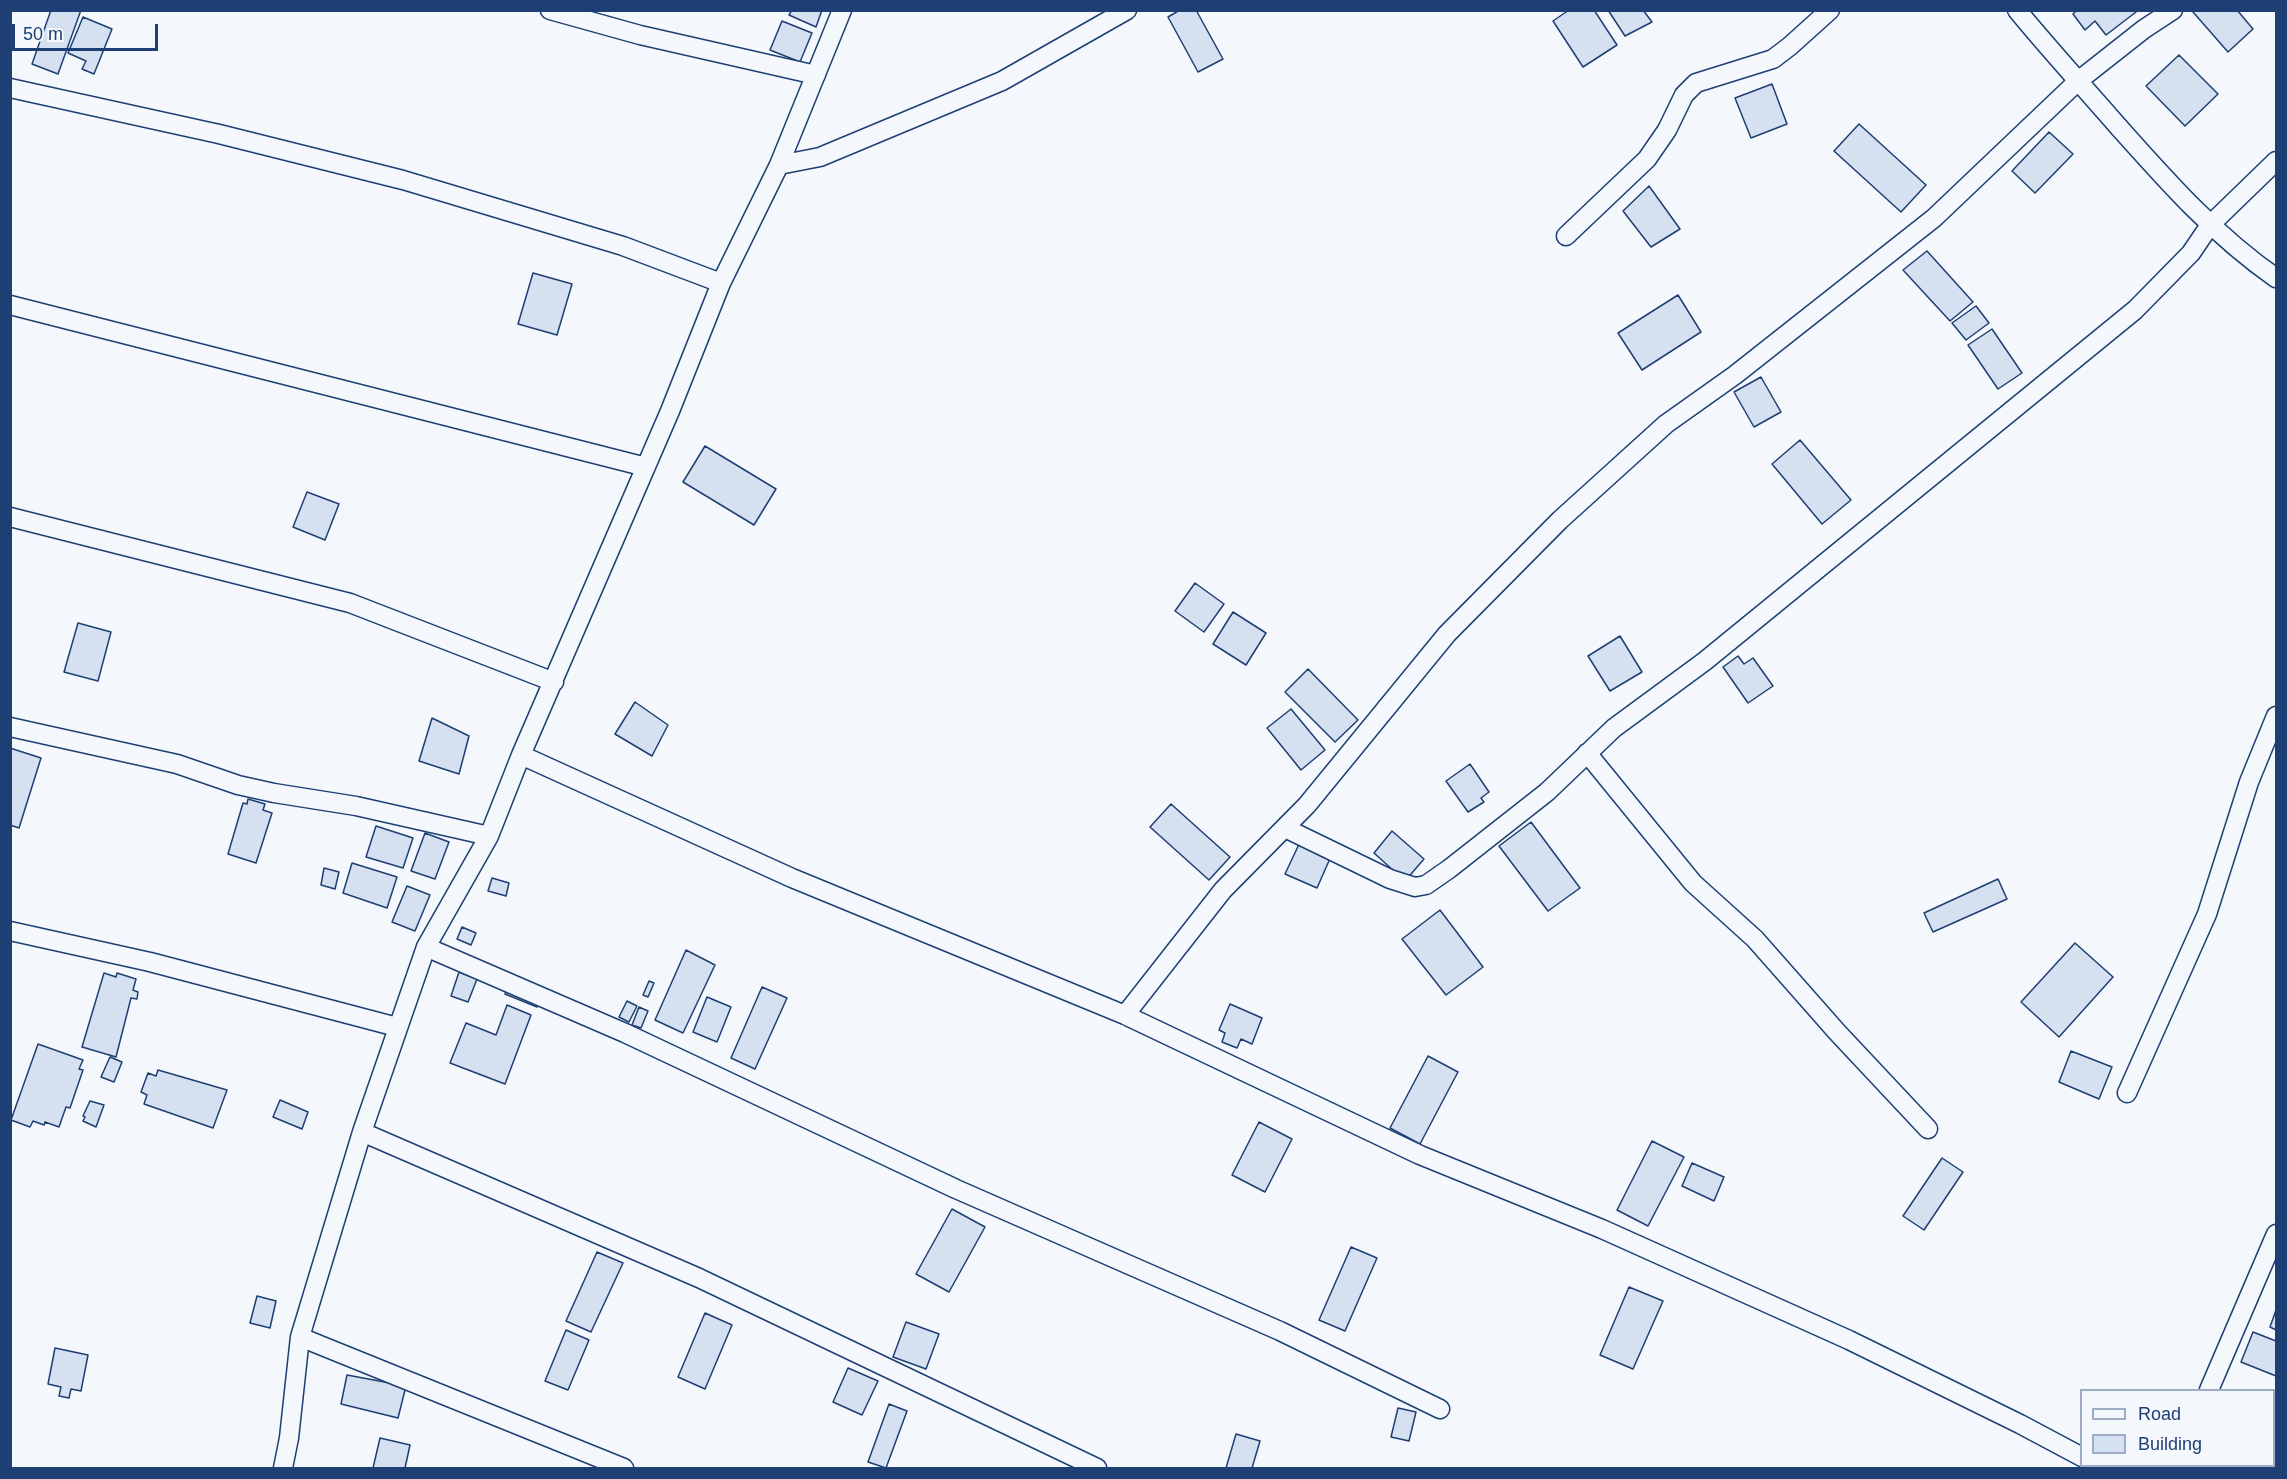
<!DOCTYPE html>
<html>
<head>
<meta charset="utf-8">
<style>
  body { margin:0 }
  #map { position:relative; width:2287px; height:1479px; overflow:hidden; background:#f4f7fb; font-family:Arial,sans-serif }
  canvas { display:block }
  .frame { position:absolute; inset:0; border:12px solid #1d3f73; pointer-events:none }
  .legend { position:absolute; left:2080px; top:1389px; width:195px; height:78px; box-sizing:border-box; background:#f4f7fb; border:2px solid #9eadc5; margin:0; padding:8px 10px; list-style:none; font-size:18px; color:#1d3f73 }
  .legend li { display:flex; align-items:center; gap:12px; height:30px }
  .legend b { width:30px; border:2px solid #9eadc5 }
  .scale { position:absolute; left:12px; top:24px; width:146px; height:27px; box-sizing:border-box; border:3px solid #1d3f73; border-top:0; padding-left:8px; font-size:18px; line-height:21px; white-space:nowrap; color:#1d3f73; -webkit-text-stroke:4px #f4f7fb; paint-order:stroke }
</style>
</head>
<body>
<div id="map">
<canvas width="2287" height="1479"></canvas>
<div class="frame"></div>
<ul class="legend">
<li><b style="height:8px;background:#f4f7fb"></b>Road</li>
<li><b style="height:16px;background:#d5e0f0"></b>Building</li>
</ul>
<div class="scale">50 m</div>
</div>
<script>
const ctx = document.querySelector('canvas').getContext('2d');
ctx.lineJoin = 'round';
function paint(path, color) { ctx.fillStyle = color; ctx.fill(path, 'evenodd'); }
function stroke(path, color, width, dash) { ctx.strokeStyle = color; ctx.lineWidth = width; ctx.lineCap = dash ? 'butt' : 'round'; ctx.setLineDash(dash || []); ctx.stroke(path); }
const building = new Path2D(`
  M51 10H81L58 74 32 64Z
  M792 10H822L816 27 789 15Z
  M1180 10H1196L1223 59 1198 72 1168 17Z
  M1569 10H1594L1617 45 1583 67 1553 21Z
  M1608 10H1643L1652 22 1625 36Z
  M2077 10H2135L2136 12 2106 35 2095 21 2085 30 2073 14Z
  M2195 10H2237L2253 29 2228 52 2193 12Z
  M83 17 112 29 94 74 82 69 86 61 68 53Z
  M782 21 812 33 800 62 770 50Z
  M2179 55 2218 94 2185 126 2146 86Z
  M1772 84 1787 124 1751 138 1735 98Z
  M1859 124 1926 185 1901 212 1834 151Z
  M2049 132 2073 154 2035 193 2012 171Z
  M1649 186 1680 229 1651 247 1623 211Z
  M1927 251 1973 302 1950 321 1903 270Z
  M533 273 572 284 557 335 518 324Z
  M1678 295 1701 332 1642 370 1618 333Z
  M1976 306 1989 323 1966 340 1952 323Z
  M1992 329 2022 373 1998 389 1968 345Z
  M1761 377 1781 412 1754 427 1734 392Z
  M1800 440 1851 500 1822 524 1772 464Z
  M705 446 776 489 754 525 683 482Z
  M307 492 339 504 325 540 293 527Z
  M1195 583 1224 604 1204 632 1175 611Z
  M1233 612 1266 633 1246 665 1213 644Z
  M78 623 111 632 98 681 64 672Z
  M1620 636 1642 672 1610 691 1588 656Z
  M1738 656 1744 664 1753 658 1773 686 1748 703 1723 667Z
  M1308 669 1358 720 1335 742 1285 692Z
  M635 702 668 725 652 756 615 734Z
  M1291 709 1325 750 1301 770 1267 728Z
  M432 718 469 736 459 774 419 761Z
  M10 748 41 758 19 828 10 825Z
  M1470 764 1489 792 1481 798 1484 802 1468 812 1446 781Z
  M248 799 265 804 263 810 272 813 256 863 228 854 243 803 247 804Z
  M1171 804 1230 857 1209 880 1150 827Z
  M1531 822 1580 888 1548 911 1499 846Z
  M376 826 413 838 403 868 366 857Z
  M1392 831 1424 859 1405 881 1374 853Z
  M425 833 449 842 435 879 411 871Z
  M1301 840 1332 854 1317 888 1285 874Z
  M352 863 397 877 387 908 343 893Z
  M324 868 339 872 335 889 321 885Z
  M492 878 509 883 506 896 488 891Z
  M1998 879 2007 899 1933 932 1924 913Z
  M407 886 430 895 415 931 392 922Z
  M1440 910 1483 967 1446 995 1402 939Z
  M462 927 476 933 471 945 457 939Z
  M2075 943 2113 977 2059 1037 2021 1002Z
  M686 950 715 965 683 1033 655 1020Z
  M459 972 477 979 468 1002 451 996Z
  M104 973 116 977 117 973 136 979 133 990 138 992 137 999 131 998 116 1057 82 1047Z
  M649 981 654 983 648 997 643 995Z
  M508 986 540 999 537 1007 505 994Z
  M762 987 787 998 755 1069 731 1058Z
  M707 997 731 1007 717 1042 693 1032Z
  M627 1001 637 1006 629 1022 619 1017Z
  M1230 1004 1262 1018 1252 1044 1241 1039 1237 1048 1222 1042 1225 1033 1219 1030Z
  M507 1005 531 1015 505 1084 450 1063 466 1023 496 1035Z
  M639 1007 648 1011 641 1028 632 1025Z
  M38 1044 83 1060 79 1069 83 1070 70 1108 66 1107 59 1127 45 1122 44 1125 33 1121 30 1127 11 1120Z
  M2071 1051 2112 1067 2099 1099 2059 1082Z
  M1428 1056 1458 1072 1420 1144 1390 1128Z
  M110 1057 122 1062 114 1082 101 1077Z
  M158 1070 227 1090 213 1128 144 1104 147 1095 141 1092 148 1073 156 1076Z
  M280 1100 308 1112 302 1129 273 1117Z
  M90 1101 104 1105 96 1127 83 1121 85 1117 83 1116Z
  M1259 1122 1292 1139 1265 1192 1232 1175Z
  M1652 1141 1684 1157 1648 1226 1617 1210Z
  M1942 1158 1963 1172 1924 1230 1903 1216Z
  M1692 1163 1724 1177 1714 1201 1682 1186Z
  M952 1209 985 1227 949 1292 916 1274Z
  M1351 1247 1377 1258 1345 1331 1319 1320Z
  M597 1252 623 1263 591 1332 566 1321Z
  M1629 1287 1663 1301 1633 1369 1600 1355Z
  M257 1296 276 1301 270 1328 250 1323Z
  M2276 1310V1330L2270 1327Z
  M705 1313 732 1325 705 1389 678 1377Z
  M906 1322 939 1334 926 1369 893 1357Z
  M566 1330 589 1340 568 1390 545 1381Z
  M2253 1332 2276 1341V1376L2241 1362Z
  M55 1348 88 1355 81 1391 71 1389 69 1398 59 1396 61 1387 48 1384Z
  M848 1368 878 1381 862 1415 833 1402Z
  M347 1375 406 1386 398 1418 341 1404Z
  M889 1404 907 1411 886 1468 868 1462Z
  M1398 1408 1416 1412 1409 1441 1391 1437Z
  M1236 1434 1260 1441 1252 1468H1226Z
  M380 1438 410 1445 405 1468H373Z`);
const street = new Path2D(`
  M550 10 640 35 816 75
  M2017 10C2049 49 2083 86 2116 124 2166 180 2214 235 2276 278
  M10 88 219 134 403 180 623 246 721 283
  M779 165 820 157 1002 81 1127 10
  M1566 236 1647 159 1667 130 1684 95 1696 83 1773 59 1790 46 1830 10
  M10 305 646 467
  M10 517 350 603 554 682
  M10 727 177 764 238 785 274 793 356 806 489 836
  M1587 753 1693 883 1755 939 1837 1032 1928 1129
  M521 755 792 878 1125 1015 1420 1155 1602 1229 1849 1340 2020 1424 2082 1457
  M1285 828 1390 879 1415 887 1426 885 1449 869 1547 792 1614 728 1705 661 2135 310 2191 253 2210 225 2276 161
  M10 931 150 962 397 1027
  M426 947 625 1033 956 1189 1280 1331 1440 1409
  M1125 1015 1223 890 1307 805 1447 634 1560 520 1666 424 1735 375 1934 218 2078 81 2144 29 2173 10
  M2127 1093 2207 914 2249 782 2276 716
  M362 1132 699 1278 1097 1468
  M300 1337 624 1468
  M2209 1390 2276 1234
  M2097 1466 2102 1468
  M283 1468 289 1438 300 1337 362 1132 426 947 489 836 521 755 670 411 721 283 779 165 842 10
  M2175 1468 2176 1466`);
paint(building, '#d5e0f0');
stroke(building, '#1d3f73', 1.5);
stroke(street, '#1d3f73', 21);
stroke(street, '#f4f7fb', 18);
</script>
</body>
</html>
